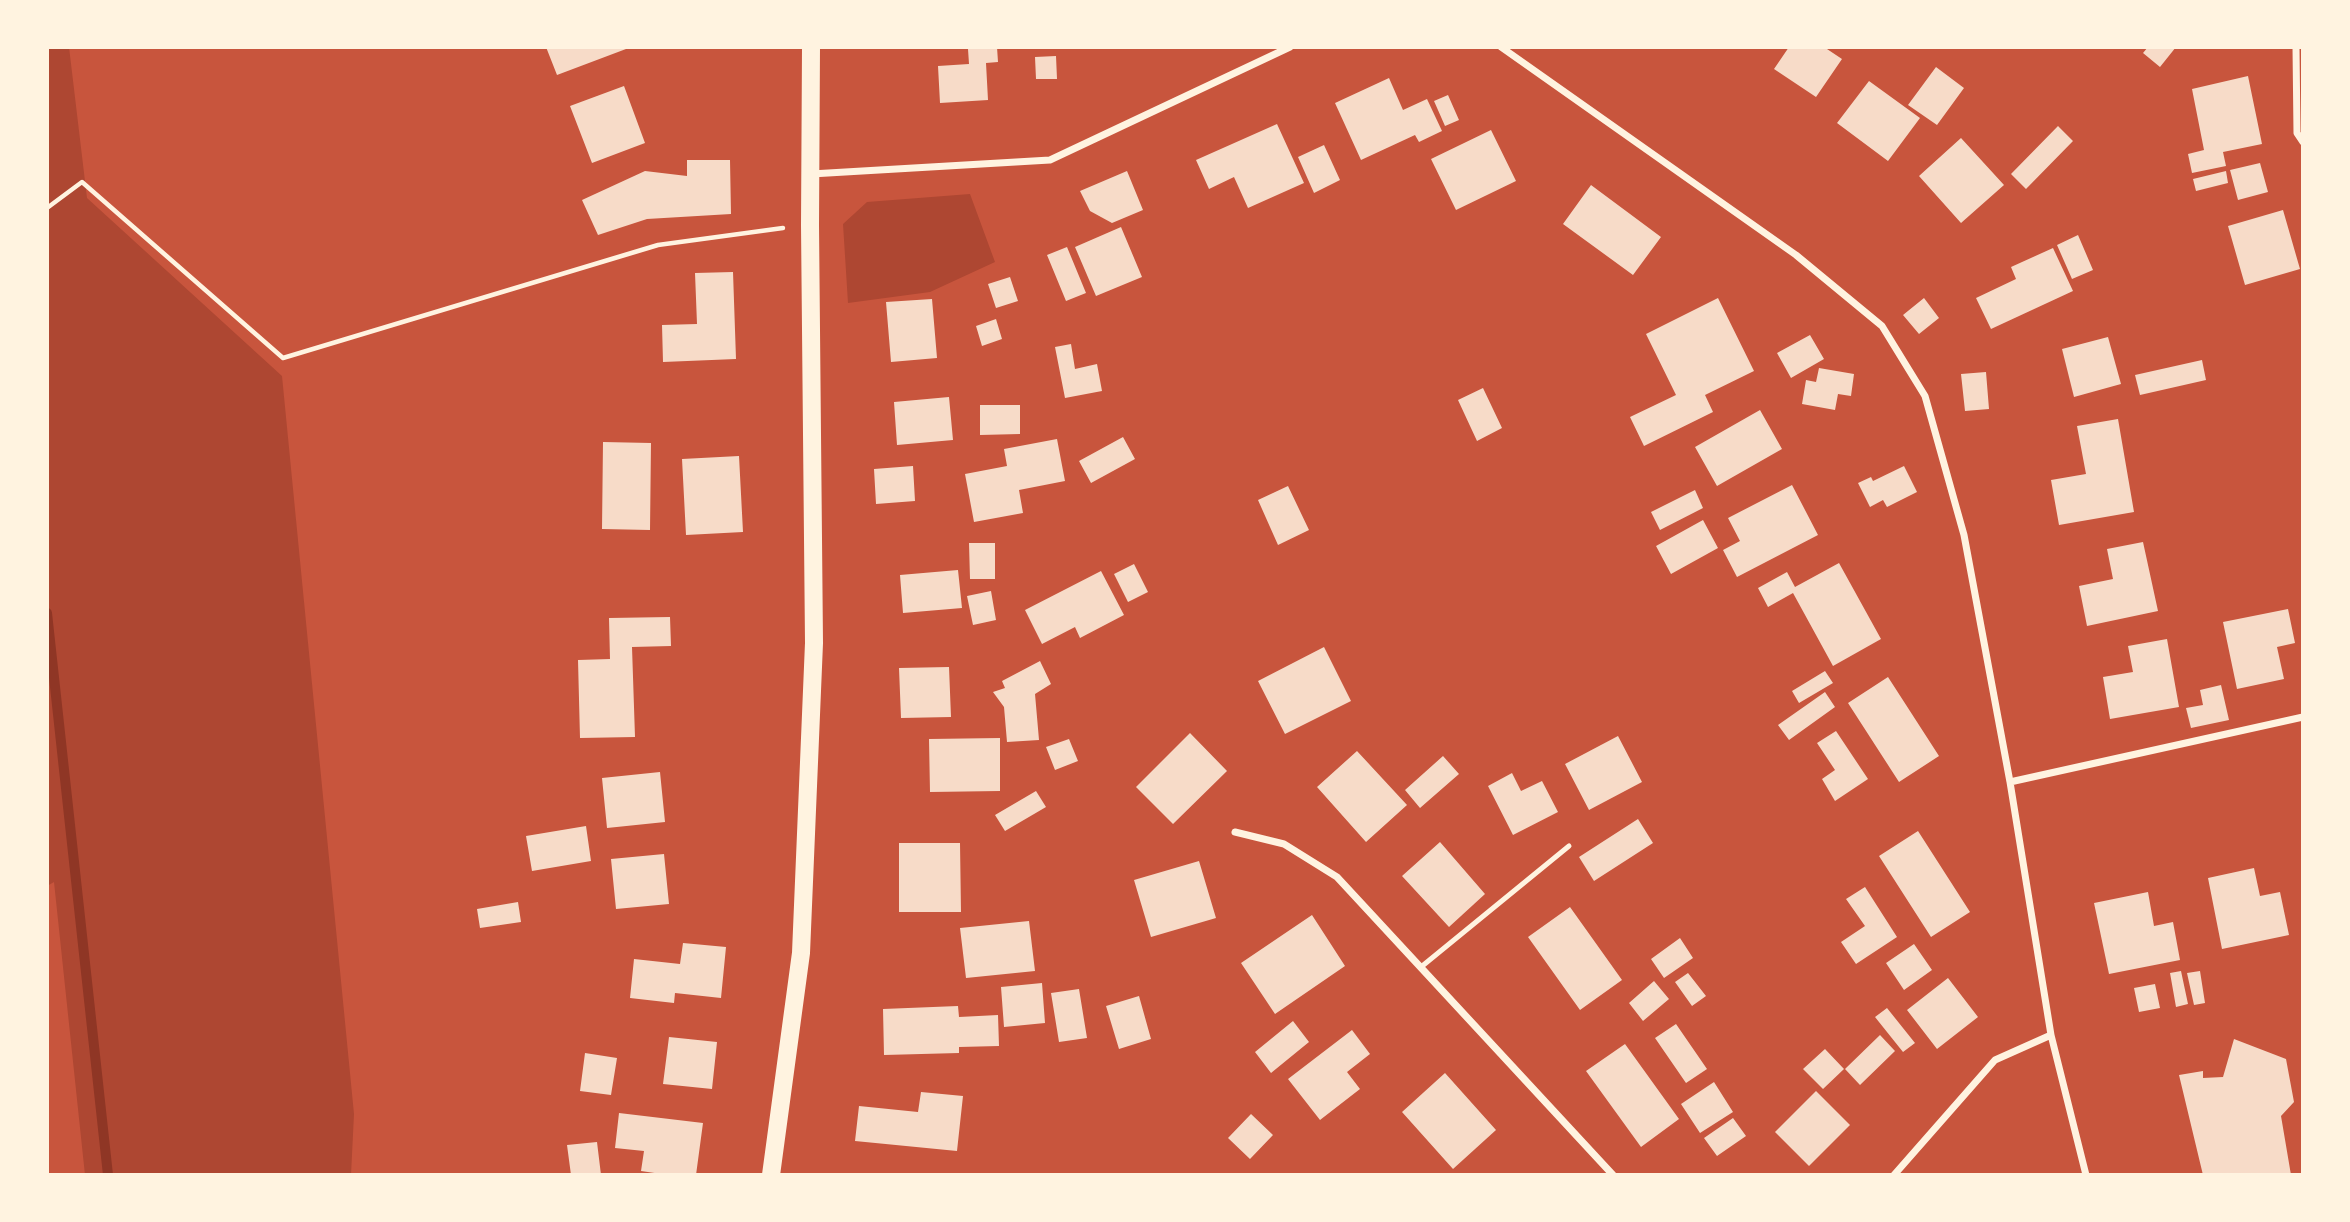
<!DOCTYPE html>
<html>
<head>
<meta charset="utf-8">
<style>
  body { margin:0 }
  #map { position:relative; width:2350px; height:1222px; overflow:hidden; background:#c8553d; font-family:"Open Sans",sans-serif }
  canvas { display:block }
  .frame { position:absolute; inset:0; border:49px solid #fff3e0; pointer-events:none }
</style>
</head>
<body>
<div id="map">
<canvas width="2350" height="1222"></canvas>
<div class="frame"></div>
</div>
<script>
const ctx = document.querySelector('canvas').getContext('2d');
ctx.lineJoin = 'round';
function paint(path, color) { ctx.fillStyle = color; ctx.fill(path, 'evenodd'); }
function stroke(path, color, width, dash) { ctx.strokeStyle = color; ctx.lineWidth = width; ctx.lineCap = dash ? 'butt' : 'round'; ctx.setLineDash(dash || []); ctx.stroke(path); }
const green = new Path2D(`
  M47 47H69L87 198 282 376 354 1114 351 1175H85L54 882 47 886Z
  M970 194 995 262 930 292 848 303 843 224 867 202Z`);
const stream = new Path2D(`
  M47 613 108 1175`);
const building = new Path2D(`
  M546 47H625L626 49 557 75Z
  M997 47 998 62 986 63 988 100 940 103 938 66 969 64 968 49Z
  M1789 47H1824L1842 59 1816 97 1774 69Z
  M2148 47H2176L2160 67 2143 53Z
  M1056 56 1057 79H1036L1035 57Z
  M1936 67 1964 88 1937 125 1908 105Z
  M2248 76 2262 144 2223 152 2226 166 2192 173 2188 154 2204 150 2192 89Z
  M1389 78 1403 110 1427 99 1442 131 1419 142 1415 135 1361 160 1335 103Z
  M1869 81 1920 118 1888 161 1837 123Z
  M624 86 645 143 592 163 570 106Z
  M1448 95 1459 120 1445 126 1434 101Z
  M1277 124 1304 183 1248 208 1234 177 1209 189 1196 160Z
  M2058 126 2073 141 2026 189 2011 174Z
  M1491 130 1516 181 1456 210 1431 159Z
  M1961 138 2004 185 1961 223 1919 176Z
  M1324 145 1340 180 1314 193 1298 157Z
  M687 160H730L731 214 647 219 598 235 582 200 645 171 687 176Z
  M2260 163 2268 192 2238 200 2230 170Z
  M1127 171 1143 210 1112 223 1090 211 1080 191Z
  M2226 171 2228 183 2196 191 2193 179Z
  M1591 185 1661 237 1633 275 1563 224Z
  M2283 210 2300 269 2245 285 2228 226Z
  M1121 227 1142 277 1096 296 1075 247Z
  M2078 235 2093 270 2072 279 2057 245Z
  M1067 247 1086 293 1066 301 1047 255Z
  M2053 248 2073 291 1991 329 1976 298 2016 279 2011 267Z
  M733 272 736 359 663 362 662 325 697 324 695 273Z
  M1010 277 1018 301 996 308 988 284Z
  M1718 298 1754 371 1705 395 1713 412 1644 446 1630 417 1676 395 1646 334Z
  M1924 298 1939 318 1919 334 1903 315Z
  M932 299 937 358 891 362 886 302Z
  M996 319 1002 339 982 346 976 326Z
  M1810 335 1824 359 1791 378 1777 353Z
  M2108 337 2121 384 2074 397 2062 349Z
  M1071 344 1075 369 1097 364 1102 391 1065 398 1055 347Z
  M2202 360 2206 380 2140 395 2135 375Z
  M1819 368 1854 374 1851 396 1838 394 1835 410 1802 404 1806 380 1816 382Z
  M1986 372 1989 409 1965 411 1961 374Z
  M1483 388 1502 428 1477 441 1458 400Z
  M949 397 953 440 897 445 894 402Z
  M980 405H1020V434L980 435Z
  M1760 410 1782 449 1717 486 1695 447Z
  M2118 419 2134 512 2059 525 2051 480 2086 474 2077 426Z
  M1123 437 1135 459 1091 483 1079 461Z
  M1057 439 1065 481 1019 490 1023 513 974 522 965 474 1007 466 1004 449Z
  M603 442 651 443 650 530 602 529Z
  M739 456 743 532 686 535 682 459Z
  M913 466 915 501 876 504 874 469Z
  M1904 466 1917 492 1887 507 1883 500 1870 507 1858 483 1871 477 1873 481Z
  M1792 485 1818 535 1737 577 1723 550 1740 541 1728 518Z
  M1288 486 1309 530 1278 545 1258 500Z
  M1695 490 1703 508 1660 530 1651 512Z
  M1703 520 1718 548 1671 574 1656 546Z
  M2143 542 2158 611 2087 626 2079 586 2113 579 2107 549Z
  M969 543H995V579H970Z
  M1839 563 1881 639 1833 666 1793 593 1768 607 1758 588 1787 572 1795 587Z
  M1134 564 1148 592 1128 602 1114 574Z
  M958 570 962 608 903 613 900 575Z
  M1101 571 1124 615 1080 638 1075 627 1042 644 1025 610Z
  M991 591 996 620 973 625 967 596Z
  M2288 609 2295 643 2277 647 2284 679 2237 689 2223 622Z
  M670 617 671 646 632 647 635 737 580 738 578 660 610 659 609 618Z
  M2167 639 2179 707 2110 719 2103 677 2133 672 2128 646Z
  M1324 647 1351 701 1285 734 1258 681Z
  M1040 661 1051 684 1035 694 1039 740 1007 742 1004 707 993 692 1005 688 1002 681Z
  M949 667 951 717 901 718 899 668Z
  M1825 671 1833 683 1799 703 1792 691Z
  M1888 677 1939 756 1899 782 1848 703Z
  M2221 685 2229 720 2191 728 2186 708 2203 705 2200 690Z
  M1825 692 1835 707 1789 740 1778 725Z
  M1836 731 1868 779 1835 801 1822 779 1835 770 1817 743Z
  M1190 733 1227 771 1173 824 1136 787Z
  M1618 736 1642 782 1589 810 1565 764Z
  M1000 738V791L930 792 929 739Z
  M1069 739 1078 761 1055 770 1046 747Z
  M1357 751 1407 805 1366 842 1317 787Z
  M1443 756 1459 774 1420 808 1405 790Z
  M660 772 665 822 607 828 602 778Z
  M1512 773 1521 791 1542 781 1558 812 1513 835 1488 786Z
  M1036 791 1046 807 1005 831 995 815Z
  M1638 819 1653 843 1594 881 1579 857Z
  M586 826 591 861 532 871 526 836Z
  M1918 831 1970 912 1931 937 1879 856Z
  M1440 842 1485 894 1449 927 1402 876Z
  M899 843H960L961 912H899Z
  M664 854 669 904 616 909 611 859Z
  M1199 861 1216 918 1151 937 1134 880Z
  M2254 868 2260 896 2280 892 2289 935 2222 949 2208 878Z
  M1865 887 1897 937 1856 964 1841 942 1865 926 1846 899Z
  M2148 892 2154 926 2173 922 2180 960 2109 974 2094 903Z
  M518 902 521 922 480 928 477 909Z
  M1570 907 1622 980 1580 1010 1528 937Z
  M1312 915 1345 966 1275 1014 1241 963Z
  M1029 921 1035 971 966 978 960 928Z
  M1680 938 1693 958 1664 978 1651 959Z
  M683 943 726 947 721 998 675 993 674 1003 630 998 634 959 680 964Z
  M1914 944 1932 970 1904 990 1886 963Z
  M2181 971 2188 1004 2176 1007 2170 973Z
  M2200 971 2205 1003 2194 1005 2187 973Z
  M1688 973 1706 996 1692 1006 1675 982Z
  M1948 978 1978 1017 1937 1049 1907 1010Z
  M1654 981 1669 999 1643 1021 1629 1003Z
  M1042 983 1045 1023 1004 1027 1001 987Z
  M2155 984 2160 1008 2139 1012 2134 988Z
  M1079 989 1087 1038 1059 1042 1051 993Z
  M1139 996 1151 1039 1119 1049 1106 1006Z
  M958 1006 959 1017 998 1015 999 1046 959 1047V1053L884 1055 883 1009Z
  M1887 1008 1915 1043 1903 1052 1875 1017Z
  M1293 1021 1309 1042 1271 1073 1255 1052Z
  M1676 1024 1707 1069 1686 1083 1655 1038Z
  M1352 1030 1370 1054 1347 1072 1360 1089 1320 1120 1288 1079Z
  M1880 1035 1895 1051 1860 1085 1845 1069Z
  M669 1037 717 1042 712 1089 663 1084Z
  M2234 1039 2286 1059 2294 1102 2281 1116 2291 1175H2203L2179 1075 2203 1071V1078L2223 1077Z
  M1625 1044 1679 1119 1641 1147 1586 1071Z
  M1825 1049 1844 1069 1823 1089 1803 1069Z
  M585 1053 617 1058 611 1095 580 1091Z
  M1445 1073 1496 1130 1453 1169 1402 1112Z
  M1714 1082 1733 1112 1700 1133 1681 1104Z
  M1816 1091 1850 1125 1809 1166 1775 1132Z
  M921 1092 963 1096 957 1151 855 1141 859 1106 918 1112Z
  M619 1113 703 1123 696 1175H668L641 1171 644 1151 615 1148Z
  M1251 1114 1273 1135 1250 1159 1228 1138Z
  M1733 1118 1746 1136 1717 1156 1704 1138Z
  M597 1142 601 1175H571L567 1145Z`);
const path = new Path2D(`
  M47 208 82 182 283 358 658 245 783 228`);
const service = new Path2D(`
  M1421 967 1569 846`);
const minor = new Path2D(`
  M1501 47 1796 255 1882 326 1925 396 1964 535 2010 782 2051 1035 2086 1175
  M2296 47 2297 133 2303 142
  M811 174 1050 160 1290 47
  M2010 782 2303 717
  M1235 832 1284 844 1337 877 1613 1175
  M1894 1175 1995 1060 2051 1035`);
const primary = new Path2D(`
  M771 1175 801 953 814 643 810 225 811 47`);
paint(green, '#ae4732');
stroke(stream, '#8f3625', 10);
paint(building, '#f7dbc8');
stroke(path, '#fff3e0', 4.5);
stroke(service, '#fff3e0', 5);
stroke(minor, '#fff3e0', 7);
stroke(primary, '#fff3e0', 18);
</script>
</body>
</html>
